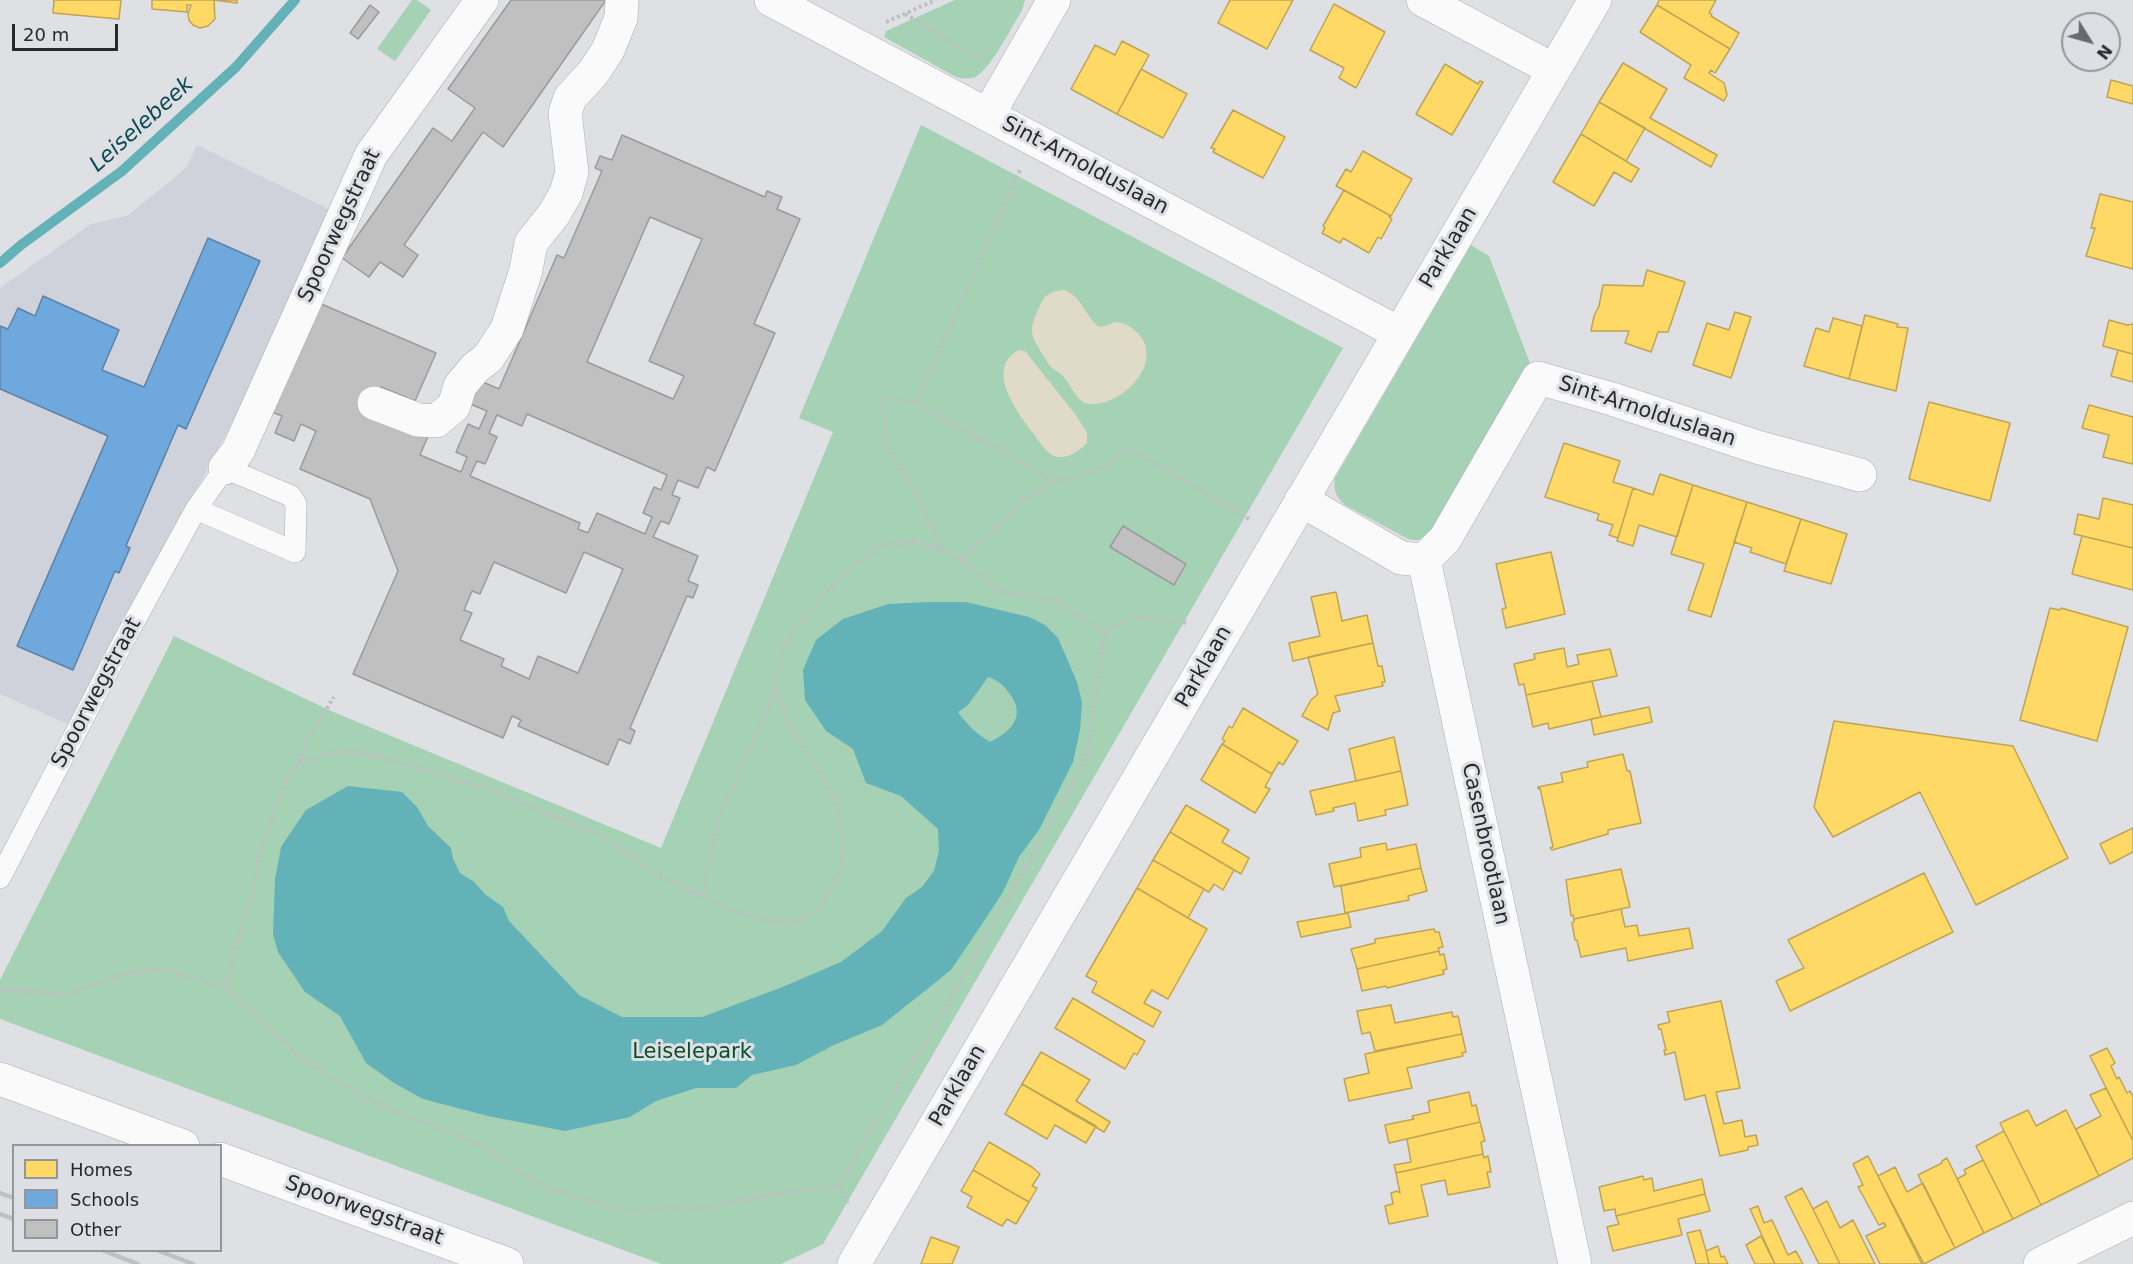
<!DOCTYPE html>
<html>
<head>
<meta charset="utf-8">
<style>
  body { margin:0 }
  #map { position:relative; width:2133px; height:1264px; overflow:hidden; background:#dfe0e4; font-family:"DejaVu Sans",sans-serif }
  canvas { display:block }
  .legend { position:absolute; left:12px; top:1144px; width:210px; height:108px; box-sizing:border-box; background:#dedfe5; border:2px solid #95969b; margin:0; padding:8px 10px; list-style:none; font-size:18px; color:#28292b }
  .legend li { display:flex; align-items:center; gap:12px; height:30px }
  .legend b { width:30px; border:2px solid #95969b }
  .north { position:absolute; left:2061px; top:12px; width:60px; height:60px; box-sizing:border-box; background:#dedfe5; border:2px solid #95969b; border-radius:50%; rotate:127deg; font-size:16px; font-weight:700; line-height:24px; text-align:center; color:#28292b }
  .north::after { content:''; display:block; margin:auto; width:21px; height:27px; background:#68696c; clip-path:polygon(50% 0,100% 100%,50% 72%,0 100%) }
  .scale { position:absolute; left:12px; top:24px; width:106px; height:27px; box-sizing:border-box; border:3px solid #28292b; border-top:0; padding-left:8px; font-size:18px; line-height:21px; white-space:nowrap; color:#28292b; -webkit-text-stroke:4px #dedfe5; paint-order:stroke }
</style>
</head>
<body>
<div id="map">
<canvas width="2133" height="1264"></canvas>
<ul class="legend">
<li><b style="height:16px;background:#ffd966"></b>Homes</li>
<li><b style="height:16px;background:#6fa8dc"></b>Schools</li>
<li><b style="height:16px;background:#c0c0c1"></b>Other</li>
</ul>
<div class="north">N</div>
<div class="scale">20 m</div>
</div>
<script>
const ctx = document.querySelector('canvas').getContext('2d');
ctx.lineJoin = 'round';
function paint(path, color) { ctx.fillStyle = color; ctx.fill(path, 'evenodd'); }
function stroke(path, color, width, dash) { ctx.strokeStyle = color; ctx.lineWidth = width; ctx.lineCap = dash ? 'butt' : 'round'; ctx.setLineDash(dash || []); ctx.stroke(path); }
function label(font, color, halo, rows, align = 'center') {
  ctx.font = font + ' "DejaVu Sans",sans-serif'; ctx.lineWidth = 6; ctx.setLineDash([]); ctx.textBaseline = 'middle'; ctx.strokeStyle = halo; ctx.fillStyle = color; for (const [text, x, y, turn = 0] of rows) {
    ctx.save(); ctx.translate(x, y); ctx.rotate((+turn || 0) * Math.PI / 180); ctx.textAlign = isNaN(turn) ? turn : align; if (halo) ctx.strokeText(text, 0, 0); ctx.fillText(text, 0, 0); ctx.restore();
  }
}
const built = new Path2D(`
  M197 145 343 216 70 725 0 694V288L91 224 127 216 186 168Z`);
const green = new Path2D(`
  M412 0H417L431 10 395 61 377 49Z
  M955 0H1025L1022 10C1013 25 990 70 975 77 968 79 962 79 956 77L884 37 886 31Z
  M921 125 1343 348 823 1244 781 1264H661L0 1019V980L174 636 331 711 661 848 833 432 799 418Z
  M1471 245 1489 256 1530 363 1436 530C1426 537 1420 542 1408 539L1345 505C1336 497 1333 490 1335 478Z`);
const sand = new Path2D(`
  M1064 290C1084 298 1083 314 1099 327 1105 327 1111 323 1116 322 1123 322 1128 325 1133 329 1170 357 1124 407 1089 404 1076 403 1071 383 1062 375 1059 372 1054 370 1051 367 1047 363 1044 356 1041 352 1030 333 1029 330 1038 310 1044 295 1048 292 1064 290Z
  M1019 350 1025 351 1075 414 1087 432V443C1080 450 1070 458 1059 457 1047 456 1040 442 1033 433 1017 412 984 368 1019 350Z`);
const water = new Path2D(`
  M927 602H966L1029 617 1045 625 1058 638 1077 682 1082 702 1080 730 1073 762 1039 830 1019 857 1003 892 986 918 951 970 882 1025 834 1045 796 1065 752 1075 736 1088H696L656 1101 630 1117 565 1131 488 1116 423 1099 394 1083 366 1063 340 1016 305 992 278 952 273 934 275 879 281 847 306 810 348 786 402 792 417 807 428 826 451 848 453 859 460 873 474 882 486 895 503 907 509 921 579 995 622 1017H702L780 988 841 962 882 931 906 898 922 887 934 871 939 851 938 829 901 796 866 783 853 749 826 731 805 700 803 670 816 640 843 619 888 604ZM988 677C997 679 1004 686 1010 694 1026 716 1012 731 990 742 977 734 967 725 958 712L968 705Z`);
const homes = new Path2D(`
  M54 0H121L119 19 53 13Z
  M152 0H237V3L214 0 215 19 208 26 200 28 193 25 189 20 188 14 191 5H187V12L152 9Z
  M1230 0H1293L1267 49 1218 23Z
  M1659 0H1716L1709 13 1712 14 1711 16 1739 33 1730 49 1657 5Z
  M1334 4 1385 32 1356 88 1339 78 1344 68 1310 50Z
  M1657 5 1730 49 1715 73 1711 70 1709 73 1724 83 1727 95 1724 101 1684 78 1691 65 1640 32Z
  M1122 41 1149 55 1117 114 1071 89 1095 45 1115 55Z
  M1623 63 1667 89 1650 118 1717 155 1711 167 1599 102Z
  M1445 64 1478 84 1480 81 1483 82 1452 135 1416 114Z
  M1141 69 1187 94 1163 138 1117 114Z
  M2111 80 2133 86V104L2107 97Z
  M1599 102 1645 128 1626 161 1581 134Z
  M1233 110 1285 137 1263 178 1213 152 1215 149 1211 148Z
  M1581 134 1639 169 1631 182 1614 172 1594 206 1553 182Z
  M1363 151 1412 179 1391 216 1336 186 1346 169 1351 172Z
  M1344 190 1391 216 1389 217 1392 219 1381 239 1378 237 1369 253 1343 238 1340 243 1322 233 1325 228 1323 226Z
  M2100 194 2133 202V269L2086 256 2095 228H2091Z
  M1647 270 1685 282 1668 332H1658L1651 352 1625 343 1629 331H1591L1594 316 1599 306 1603 285 1643 286Z
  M1735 312 1751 317 1731 378 1693 365 1707 323 1729 330Z
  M1865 315 1898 324 1897 327 1908 328 1896 391 1849 379Z
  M1833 318 1862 326 1849 379 1804 366 1816 328 1829 332Z
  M2109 320 2127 325 2133 324V354L2103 346Z
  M2118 350 2133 354V382L2111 376Z
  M1929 402 2010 423 1990 501 1909 479Z
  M2089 405 2133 417V464L2103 457 2109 435 2082 428Z
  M1564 443 1620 461 1613 482 1633 488 1618 538 1609 535 1613 525 1597 520 1599 514 1545 497Z
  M1660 474 1693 485 1677 537 1639 525 1633 546 1617 541 1633 488 1653 495Z
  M1693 485 1747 502 1711 617 1688 610 1704 564 1671 554Z
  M2103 498 2133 505V548L2074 534 2078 514 2099 519Z
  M1747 502 1801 519 1786 564 1750 552 1752 548 1734 542Z
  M1801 519 1847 534 1831 584 1784 571Z
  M2082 536 2133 548V590L2072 574Z
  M1551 552 1565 614 1506 628 1502 609 1506 608 1496 564Z
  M1336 592 1342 621 1367 615 1373 643 1293 661 1289 643 1320 636 1311 597Z
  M2050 608 2060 610 2061 608 2128 627 2097 741 2020 720Z
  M1373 643 1378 666H1382L1385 682H1382L1383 686 1335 696 1340 711 1333 713 1328 730 1302 716 1311 700 1318 694 1308 657Z
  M1564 648 1567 667 1579 664 1577 655 1610 649 1617 676 1526 695 1524 684 1519 685 1514 664 1535 659 1534 654Z
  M1592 681 1601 717 1549 729 1548 723 1533 727 1526 695Z
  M1649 707 1652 722 1594 735 1591 719Z
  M1243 708 1298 741 1283 765 1279 762 1272 774 1222 744 1225 741 1222 739 1229 726 1232 728Z
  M1834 721 2013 746 2068 858 1976 905 1920 792 1833 837 1814 807Z
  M1394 737 1401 771 1356 781 1349 749Z
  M1222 744 1272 774 1265 787 1270 789 1255 813 1201 780Z
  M1623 754 1627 771H1630L1641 823 1608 830V834L1552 850 1550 848 1553 847 1540 788 1538 789V787L1563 782 1561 773 1588 767 1587 762Z
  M1401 771 1408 805 1385 810 1386 815 1358 821 1355 803 1333 808 1334 811 1316 815 1310 791Z
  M1186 805 1229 830 1222 842 1249 858 1241 874 1170 832Z
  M2133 828V852L2110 864 2100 844Z
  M1170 832 1234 870 1223 890 1214 884 1209 892 1153 860Z
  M1386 843 1387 850 1416 844 1421 868 1334 887 1329 864 1361 857 1360 848Z
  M1153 860 1204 889 1188 918 1137 888Z
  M1421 868 1427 891 1408 896 1409 900 1345 913 1341 886Z
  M1621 869 1630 907 1574 919 1573 915 1571 916 1566 880Z
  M1924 873 1953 932 1790 1011 1776 981 1804 968 1788 940Z
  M1137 888 1207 929 1168 999 1152 990 1144 1003 1161 1012 1153 1027 1092 992 1097 982 1086 976Z
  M1621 909 1625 927 1637 925 1639 936 1689 928 1693 948 1628 961 1626 948 1581 957 1577 940H1575L1572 923 1574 922V919Z
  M1348 913 1351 927 1301 937 1297 922Z
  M1434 929 1435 932H1439L1443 947 1438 948 1439 951 1357 969 1351 949 1375 943V939Z
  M1439 951 1440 955 1444 954 1447 969 1443 970 1444 974 1387 988 1386 986 1362 991 1357 969Z
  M1073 998 1145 1041 1137 1055 1134 1053 1125 1069 1055 1028Z
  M1721 1001 1740 1088 1716 1092 1724 1124 1742 1120 1745 1137 1756 1135 1758 1145 1748 1147V1150L1720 1156 1705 1095 1685 1100 1675 1052 1665 1055 1664 1050H1666L1661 1029H1659L1658 1025 1670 1022 1667 1012Z
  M1391 1005 1395 1023 1452 1012 1453 1017 1458 1016 1462 1034 1375 1051 1370 1032 1362 1034 1357 1011Z
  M1462 1034 1466 1052 1462 1053 1463 1056 1407 1068 1412 1088 1349 1101 1344 1079 1369 1073 1365 1054Z
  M2107 1048 2115 1063 2111 1066 2117 1079 2119 1077 2127 1093 2130 1091 2133 1097V1141L2090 1056Z
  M1041 1052 1090 1080 1076 1101 1110 1122 1104 1132 1022 1084Z
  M1022 1084 1096 1126 1086 1143 1055 1125 1047 1139 1005 1114Z
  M2106 1088 2133 1141V1158L2099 1176 2076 1129 2101 1116 2090 1095Z
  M1469 1092 1472 1106 1476 1105 1480 1122 1389 1143 1385 1125 1414 1119 1412 1116 1430 1112 1428 1101Z
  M2028 1110 2036 1126 2066 1110 2099 1176 2041 1205 2000 1123Z
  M1480 1122 1485 1141 1481 1142 1483 1154 1396 1173 1394 1165 1411 1162 1407 1139Z
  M2004 1131 2041 1205 2013 1219 1976 1146Z
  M989 1142 1032 1167 1040 1174 1032 1186 1037 1188 1029 1202 973 1170Z
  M1483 1154 1484 1158 1488 1156 1491 1172H1487L1490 1187 1448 1195 1445 1180 1421 1185 1428 1216 1389 1224 1385 1206 1393 1204 1391 1193 1397 1191 1400 1193 1396 1173Z
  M1868 1156 1922 1264H1880L1866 1236 1886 1226 1884 1223 1879 1225 1858 1187 1863 1185 1853 1164Z
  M1947 1158 1984 1233 1955 1248 1918 1175 1942 1163V1161Z
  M1983 1160 2013 1219 1984 1233 1957 1179 1966 1174 1964 1170Z
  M1895 1167 1907 1192 1923 1183 1955 1248 1924 1264 1878 1176Z
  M973 1170 1029 1202 1016 1224 1007 1219 1002 1226 967 1207 972 1197 961 1191Z
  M1643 1176 1644 1180 1652 1178 1654 1191 1702 1179 1705 1194 1616 1216 1615 1209 1604 1211 1599 1187Z
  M1802 1188 1813 1209 1840 1264H1819L1785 1197Z
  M1705 1194 1710 1211 1678 1219 1682 1235 1613 1251 1607 1227 1619 1224 1616 1216Z
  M1827 1201 1840 1228 1853 1220 1875 1264H1840L1813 1209Z
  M1758 1206 1764 1223 1772 1220 1788 1255 1796 1251 1803 1264H1775L1750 1209Z
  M1700 1230 1706 1251 1709 1264H1696L1687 1233Z
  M1761 1236 1775 1264H1755L1746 1245Z
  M931 1237 959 1247 952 1264H921Z
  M1718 1246 1721 1257 1724 1256 1728 1264H1709L1706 1251Z`);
const schools = new Path2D(`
  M208 238 260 261 186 429 178 425 126 546 130 548 119 573 115 571 73 670 17 646 108 436 0 389V326L8 329 18 308 35 316 43 296 119 330 102 370 144 387Z`);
const stream = new Path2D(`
  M0 263 21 245 122 171 236 67 295 0`);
const building = new Path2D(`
  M511 0H606L503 147 483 132 404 245 418 255 403 277 380 262 369 277 342 258 433 128 452 141 475 108 448 89Z
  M370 5 379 12 358 39 350 33Z
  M622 135 765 197 767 191 782 197 777 209 800 219 754 324 775 333 715 471 707 467 698 488 678 480 672 495 680 498 669 524 661 521 653 537 698 556 688 581 698 585 693 598 687 596 630 728 635 731 630 744 619 739 608 765 518 726 521 720 512 716 503 738 353 674 398 571 370 499 300 469 316 431 301 424 294 441 275 433 282 416 272 412 319 303 436 353 415 401 381 387 370 412 428 436 420 455 461 472 467 457 456 452 468 424 479 429 487 411 468 403 478 380 499 389 557 255 564 258 602 171 595 168 600 156 612 160ZM650 217 702 239 649 361 684 376 673 399 587 362ZM527 414 667 475 661 490 654 487 643 513 652 517 645 534 597 513 588 533 578 529 580 523 470 476 477 461 485 464 497 437 489 433 497 415 522 426ZM584 552 623 569 578 673 538 656 529 679 501 666 504 659 460 640 472 613 464 610 472 591 480 594 494 562 566 593Z
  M1123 526 1186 564 1174 585 1110 547Z`);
const path = new Path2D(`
  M905 14 981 59
  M886 22 936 0
  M916 403 1020 170
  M915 541 942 550 961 560 998 591 1057 601 1104 633 1087 757 962 980 838 1186 787 1192 705 1207 624 1211 544 1187 483 1146 366 1099 304 1060 226 988 236 945 255 887 258 856 287 778 300 763 327 753 353 752 391 760 487 789 601 836 659 876 739 913 776 922 800 921 821 905 840 872 844 843 835 799 788 722 776 688 780 656 795 626 849 569 882 546Z
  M942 550 916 494 885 444 884 398 916 403 1054 481
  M961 560 1022 501 1055 481 1080 476 1106 465 1129 448 1251 520
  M1104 633 1130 617 1189 623
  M300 762 308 738 334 697
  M702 895 718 820 776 689
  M0 989 65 995 131 972 165 970 226 988
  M838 1186 848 1203`);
const lane = new Path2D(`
  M0 878 123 642 196 509 225 468 291 496 296 504 295 552 196 509`);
const street = new Path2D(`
  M771 0 1399 333
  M1423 0 1554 70
  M988 115 1054 0
  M374 403 418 420 436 421 454 406 460 386 475 368 488 358 507 329 526 270 531 243 554 214 566 193 572 172 565 113 570 98 593 73 608 50 621 18 622 0
  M225 468 238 451 371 155 482 0
  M1301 500 1401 558 1424 560 1575 1264
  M1424 560 1445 539 1538 378 1612 399 1757 447 1860 475
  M854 1264 1595 0`);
const secondary = new Path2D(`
  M0 1079 183 1146
  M220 1159 507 1264
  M2040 1264 2133 1218`);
const rail = new Path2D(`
  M0 1193 14 1198
  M0 1214 14 1219
  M102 1250 138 1264
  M157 1250 193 1264`);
const streetNames = [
  ["Sint-Arnolduslaan",1085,166,28],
  ["Spoorwegstraat",340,226,-65],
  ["Parklaan",1449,248,-59],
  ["Sint-Arnolduslaan",1647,412,18],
  ["Parklaan",1204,667,-60],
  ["Spoorwegstraat",97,693,-62],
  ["Casenbrootlaan",1485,844,78],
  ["Parklaan",958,1086,-60],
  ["Spoorwegstraat",364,1211,20]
];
const parkNames = [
  ["Leiselepark",692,1053]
];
const waterNames = [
  ["Leiselebeek",142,125,-42]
];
paint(built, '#d0d2db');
paint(green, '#a5d1b5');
paint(sand, '#e0dac8');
paint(water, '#63b2b8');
paint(homes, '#ffd966');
stroke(homes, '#bea454', 1.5);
paint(schools, '#6fa8dc');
stroke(schools, '#5a82a7', 1.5);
stroke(stream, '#63b2b8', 10);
paint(building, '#c0c0c1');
stroke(building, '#9a9a9b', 1.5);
stroke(lane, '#abacaf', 22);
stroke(street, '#abacaf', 34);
stroke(secondary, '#abacaf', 34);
stroke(path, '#bfbfc0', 4, [3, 3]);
stroke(lane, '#fafafb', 21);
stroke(street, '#fafafb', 33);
stroke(secondary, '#fafafb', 33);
stroke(rail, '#c0c0c0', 4.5);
label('21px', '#28292b', '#dedfe5', streetNames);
label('21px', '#074e29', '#dedfe5', parkNames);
label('italic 22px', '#094b4f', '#dedfe5', waterNames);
</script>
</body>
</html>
